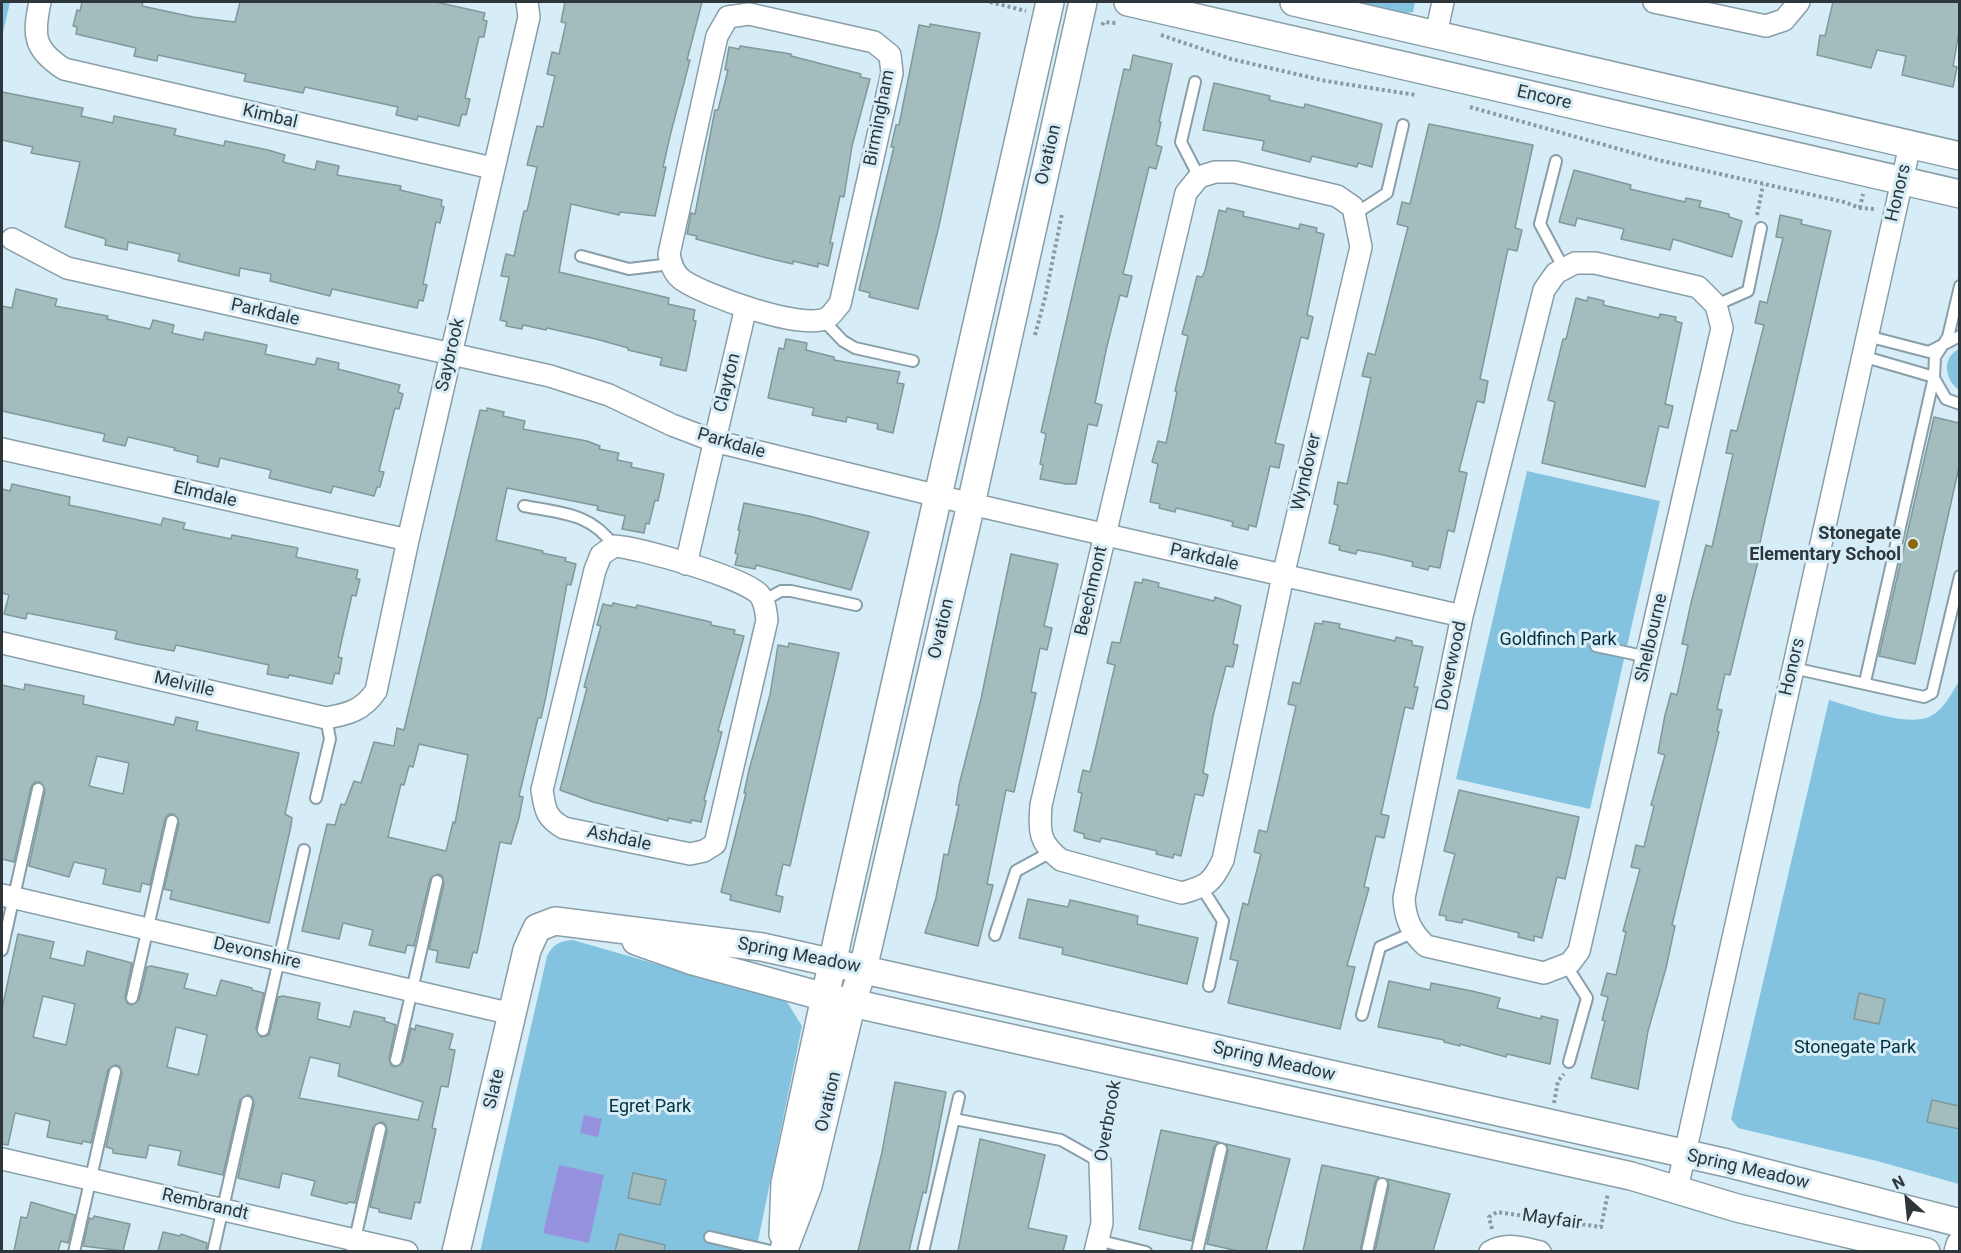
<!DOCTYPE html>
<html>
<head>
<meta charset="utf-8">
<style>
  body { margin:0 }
  #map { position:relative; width:1961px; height:1253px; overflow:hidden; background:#d6edf8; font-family:Roboto,sans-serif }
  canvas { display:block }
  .frame { position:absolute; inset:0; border:3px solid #2d363b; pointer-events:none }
  .north { position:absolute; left:1877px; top:1169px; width:60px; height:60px; -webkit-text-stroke:4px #d6edf8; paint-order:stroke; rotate:333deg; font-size:16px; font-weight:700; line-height:24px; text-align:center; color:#2d363b }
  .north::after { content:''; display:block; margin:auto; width:21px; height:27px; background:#2d363b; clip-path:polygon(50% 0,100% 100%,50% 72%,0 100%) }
</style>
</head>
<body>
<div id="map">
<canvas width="1961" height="1253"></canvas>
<div class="frame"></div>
<div class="north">N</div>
</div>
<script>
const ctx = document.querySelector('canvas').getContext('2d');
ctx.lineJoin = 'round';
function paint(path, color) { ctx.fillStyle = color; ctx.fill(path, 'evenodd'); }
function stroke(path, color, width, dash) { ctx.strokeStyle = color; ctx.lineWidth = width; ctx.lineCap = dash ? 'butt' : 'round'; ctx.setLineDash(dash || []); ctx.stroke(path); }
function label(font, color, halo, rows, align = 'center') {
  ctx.font = font + ' Roboto,sans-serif'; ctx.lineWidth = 6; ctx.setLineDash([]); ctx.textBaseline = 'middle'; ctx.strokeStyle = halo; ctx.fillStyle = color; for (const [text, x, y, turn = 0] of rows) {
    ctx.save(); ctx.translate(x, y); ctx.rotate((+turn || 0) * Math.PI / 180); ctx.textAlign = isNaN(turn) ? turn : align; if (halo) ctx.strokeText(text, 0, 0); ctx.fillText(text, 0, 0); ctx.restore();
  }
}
const green = new Path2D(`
  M2 2H10L2 37Z
  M1345 2H1415L1413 12 1398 14Z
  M1959 349V390C1945 380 1941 358 1959 349Z
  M1527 471 1660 501 1590 809 1456 779Z
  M1959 681V1184L1877 1161 1738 1128 1731 1119 1829 700C1854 707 1906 727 1929 717 1944 710 1951 694 1959 681Z
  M573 940 787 1002 802 1026 756 1251 480 1252 547 956C553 944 560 941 573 940Z`);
const water = new Path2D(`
  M584 1115 602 1119 598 1137 580 1133Z
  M559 1165 604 1175 589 1243 543 1233Z`);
const building = new Path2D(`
  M82 2H143L142 6 193 17 235 22 240 2H436L485 13 483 20 487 21 484 37H479L465 98 470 99 466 115 462 114 459 126 418 116 417 120 396 115 398 107 305 87 303 93 244 81 246 74 158 55 157 61 134 56 136 48 76 34 77 27 73 26 77 10 80 11Z
  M565 2H702L687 60H690L671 132 663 167H666L655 216 620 212 619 215 571 204 559 272 669 298 668 304 695 310 693 320 696 321 686 371 660 365 662 358 628 350V348L596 339 547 328 546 330 523 325 522 329 506 326 507 322 500 320 509 277 501 276 506 254 514 256 524 211H527L537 167 527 165 537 126 543 127 555 76 547 74 552 52 559 54 566 23 561 22Z
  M1833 2H1959V32L1953 66 1957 67 1953 87 1902 75 1906 56 1877 50 1871 68 1817 55 1820 35 1825 36Z
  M930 24 980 33 939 226 918 309 869 297 870 293 859 290 894 147H891L896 125H899L919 25 930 27Z
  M740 46 791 54V56L861 74 860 77 870 79 852 146 844 197 840 196 830 243H833L828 266 818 263V267L793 261V264L767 258 696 239 697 236 687 234 691 213 695 214 715 110H718L728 70H725L729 47 739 49Z
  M1133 55 1172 64 1159 122H1161L1156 145 1162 147 1156 169 1149 167 1123 274 1132 276 1127 297 1120 295 1107 346 1095 403 1102 405 1097 426 1088 424 1076 484H1066L1040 479 1043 465 1040 464 1046 434 1041 432 1124 69 1130 70Z
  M1214 83 1270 96 1269 100 1304 108 1305 104 1382 124 1372 167 1358 163 1357 167 1312 156 1310 162 1262 150 1264 141 1203 130Z
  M2 92 83 108 81 116 113 123 114 116 176 129 174 135 224 146 225 141 268 150 285 155 283 162 315 170 317 161 339 166 337 175 401 186 400 190 442 200 441 206 444 207 440 223 436 222 423 284 427 285 423 301 419 300 417 308 332 289 330 296 270 281 271 274 240 268 239 276 178 261 180 254 128 242 127 250 105 245 106 239 65 227 80 162 31 153 33 147 2 140Z
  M1429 124 1533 145 1515 228 1522 230 1517 251 1508 249 1480 379 1488 381 1484 403 1477 401 1459 471 1467 473 1454 532 1448 530 1440 568 1429 566 1428 570 1412 566 1413 562 1379 554 1357 550 1356 554 1339 550 1340 546 1329 543 1338 505 1334 504 1338 482 1347 484 1371 378 1362 376 1368 353 1375 355 1408 227 1397 224 1402 202 1410 204Z
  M1574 170 1631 185 1630 189 1651 194 1685 202 1686 198 1701 201 1699 207 1729 214V217L1742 221 1732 257 1673 239 1670 250 1621 239 1624 229 1577 218 1575 226 1559 222Z
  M1227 208 1244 212 1243 216 1299 229 1300 224 1317 228 1316 232 1324 234 1307 315 1313 317 1308 339 1301 337 1275 443 1284 445 1279 468 1270 466 1256 527 1249 525 1248 530 1232 526 1233 522 1210 516 1176 508 1175 512 1159 508 1160 504 1150 502 1158 464 1152 462 1158 441 1166 443 1177 392 1175 391 1188 336 1182 334 1188 312 1197 276 1202 277 1205 271 1219 210 1226 212Z
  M1780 215 1802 220 1801 224 1831 231 1762 533 1758 552 1760 553 1730 675 1725 674 1717 709 1722 710 1717 731 1719 732 1672 925 1675 926 1666 968 1648 1031 1638 1089 1591 1078 1605 1021 1602 1020 1608 997 1601 995 1607 973 1616 975 1626 932 1623 931 1640 869 1631 867 1636 845 1644 847 1654 806 1651 805 1665 755 1658 753 1665 715 1671 693 1677 695 1688 645 1682 644 1691 603 1706 545 1712 547 1733 454 1726 453 1731 430 1737 431 1764 325 1755 323 1760 301 1767 303 1783 238 1776 237Z
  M16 289 57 299 55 306 108 316 107 319 150 329 153 320 174 325 172 333 203 340 205 332 267 345 265 354 315 365 317 358 339 363 338 369 400 385 398 392 403 394 399 409 395 408 379 471 384 472 380 487H377L374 496 333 486 331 493 269 478 271 470 220 458 218 467 197 462 198 456 174 450 175 448 128 437 125 446 103 441 105 434 2 411V306L12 308Z
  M1588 297 1604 301 1603 305 1659 318 1660 314 1676 317 1675 321 1682 323 1665 404 1673 406 1668 428 1659 426 1645 487 1542 463 1555 402 1548 400 1563 339H1566L1576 298 1587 301Z
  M786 339 807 343 806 350 834 357V360L900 372 897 383 904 384 893 433 877 429 878 424 847 417 846 422 812 415 814 408 768 398 779 348 784 349Z
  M487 408 504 412 503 416 525 421 523 429 587 441 600 446 599 449 619 453 617 460 632 463 631 467 664 474 658 501 655 500 649 524 646 523 644 533 622 529 625 516 597 510 598 506 507 488 496 540 543 551 542 553 566 558 565 561 576 564 571 585 567 584 546 696 541 718H538L519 796 523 797 519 818 511 844 500 842 477 953 473 952 469 968 436 962 438 951 429 949 444 883 442 876 438 874 430 879 414 946 407 945 405 953 369 945 373 930 343 923 339 939 302 931 327 824 335 825 341 804 345 805 354 781 361 783 374 742 394 746 397 728 404 730 480 410 487 411ZM419 744 468 755 455 823 453 822 446 851 388 837 401 784 404 785 409 766 413 767Z
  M1934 417 1959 423V467L1915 664 1879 656Z
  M12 484 70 497 69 505 93 510 161 525 163 518 185 523 183 529 231 539 232 535 298 548 296 557 358 570 356 579H360L356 596 352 595 338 657 342 658 339 674 335 673 332 684 289 675 288 678 267 674 269 665 176 645 174 651 137 644 115 639 117 631 27 613 26 619 4 614 9 595 2 593V489L10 491Z
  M744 503 809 516 869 532 851 590 756 565 755 569 735 565 738 554 735 553 740 530H738Z
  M1011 554 1058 564 1044 626 1052 628 1047 650 1040 648 1031 692 1036 693 1014 792 1006 790 987 884 993 885 978 946 925 933 936 898 944 854 948 855 959 805H956L959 785 981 699Z
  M1143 579 1159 583 1158 587 1214 601 1215 597 1241 606 1233 644 1238 645 1233 667 1226 666 1213 716 1203 773 1208 775 1203 796 1195 794 1181 856 1174 854 1173 858 1156 854 1157 851 1115 841 1101 838 1100 842 1084 838V834L1074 831 1082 793 1078 792 1083 770 1090 772 1115 665 1107 663 1112 642 1120 643 1135 582 1142 583Z
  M613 603 636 608 637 605 711 622V625L735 630 734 634 744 636 718 731 722 732 704 800 706 801 701 822 691 820V823L668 818V821L593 802 560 790 587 688 584 687 601 626 597 625 603 604 612 606Z
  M1323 621 1340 624 1339 628 1395 641 1396 637 1412 641V645L1423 647 1414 687H1418L1413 709 1405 707 1381 814 1389 816 1384 838 1376 836 1364 887 1369 888 1347 966 1355 967 1340 1029 1228 1003 1238 961 1230 959 1243 903 1248 905 1261 854 1254 852 1259 830 1267 832 1296 706 1288 704 1293 682 1300 684 1315 623 1322 624Z
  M789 643 839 653 790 866 783 864 776 895 783 897 780 912 730 900 731 895 721 892 746 793H744L749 770 770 695 778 645 788 647Z
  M25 684 84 696 83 704 174 725 176 717 198 722 196 730 299 753 285 814 292 818 291 826 269 923 170 899 172 891 164 889 179 823 174 814H169L165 819 150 885 142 883 140 892 103 884 106 869 74 862 69 877 29 866 45 791 40 782H35L31 787 14 862 2 859V685L24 690ZM97 756 129 763 123 794 89 786Z
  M1459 790 1579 817 1565 879 1557 877 1542 938 1534 936V941L1518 937 1519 933 1463 919 1462 923 1446 920V916L1439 915 1455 854 1444 851Z
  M1028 899 1068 907 1070 900 1092 905 1138 916 1137 924 1198 938 1187 984 1062 954 1063 948 1019 938Z
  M18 934 54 942 50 958 84 966 87 951 132 963 125 997 127 1003 131 1005 139 1000 147 967 151 966 188 974 184 988 216 996 221 980 252 988V990L264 993 256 1029 261 1037 269 1035 278 997 283 996 320 1003 317 1019 350 1027 354 1011 385 1018 384 1021 396 1025 389 1059 391 1065 395 1067 403 1062 411 1028 415 1030 416 1025 453 1034 449 1049 455 1050 448 1087 441 1086 432 1128 436 1129 420 1203 415 1202 411 1219 379 1212V1209L370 1207 387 1131 385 1124 381 1122 373 1127 355 1203 348 1202 347 1204 311 1195 315 1181 282 1173 279 1188 238 1178 254 1104 252 1097 248 1095 240 1100 223 1175 178 1165 181 1151 149 1145 146 1158 113 1153V1149L106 1147 122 1074 120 1067 116 1065 108 1070 91 1143 83 1141 82 1144 47 1137 50 1121 15 1113 8 1145 2 1144V1009ZM43 996 75 1004 66 1045 33 1037ZM176 1027 207 1035 198 1075 167 1067ZM310 1057 340 1064 338 1076 423 1102 418 1120 299 1098Z
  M1389 981 1430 990 1431 983 1472 991 1500 998 1497 1008 1541 1019V1016L1558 1020 1550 1064 1507 1054 1506 1057 1460 1044V1046L1444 1042V1040L1378 1027Z
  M1859 993 1885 999 1879 1024 1854 1019Z
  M895 1082 946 1092 926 1193 923 1192 909 1251H858L882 1152Z
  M1932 1100 1959 1106V1129L1927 1122Z
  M1161 1130 1219 1142 1214 1147 1192 1241 1139 1229Z
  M980 1139 1045 1155 1028 1228 1067 1236 1063 1251H958Z
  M1226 1144 1290 1159 1266 1251H1238L1207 1244 1228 1151Z
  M1322 1165 1379 1177 1375 1182 1360 1251H1303Z
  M633 1173 666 1180 660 1205 628 1198Z
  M1387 1179 1450 1194 1433 1251H1375L1389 1186Z
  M31 1202 75 1215 68 1243 61 1241 58 1251H14L21 1217 27 1218Z
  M94 1216 130 1224 123 1251 83 1246 89 1218 93 1219Z
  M163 1232 180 1236 181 1234 207 1243 206 1251H158Z
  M619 1234 665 1245 664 1251H615Z`);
const path = new Path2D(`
  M990 2 1026 11
  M1102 25 1104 22 1116 23
  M1161 35 1231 59 1326 81 1416 95
  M1470 107 1658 160 1844 202 1860 208 1875 209
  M1860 208 1863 194
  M1757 215 1763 185
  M1035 335 1045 298 1062 214
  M1554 1103 1558 1081 1564 1074
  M1104 1143 1115 1083
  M1492 1229 1489 1217 1497 1212 1601 1227 1608 1193`);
const service = new Path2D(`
  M1195 82 1181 142 1199 177
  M1556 161 1540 224 1564 269
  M1355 214 1387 193 1403 125
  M581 256 629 269 671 264
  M1716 305 1748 291 1761 228
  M822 319 843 341 855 348 913 361
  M1867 336 1929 352 1960 336
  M1862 356 1934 377
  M1934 378 1946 399 1960 404
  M524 506C561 513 591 513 614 546
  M763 601 781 591H791L856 605
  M1596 646 1648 657
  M1793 668 1924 697 1932 693 1960 576
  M1865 682 1934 377 1935 357 1948 337 1960 286
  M316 798 330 739 326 718
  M1202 888 1223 921 1209 986
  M995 935 1016 871 1051 852
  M2 950 38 789
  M1566 965 1587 998 1569 1062
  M132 998 172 821
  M1362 1015 1380 947 1412 933
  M263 1030 304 850
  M396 1060 437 881
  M954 1119 1061 1140 1100 1162
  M710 1237 775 1252
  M1097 1240 1146 1252
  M74 1252 115 1072
  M213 1252 247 1102
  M352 1252 380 1129
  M923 1252 959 1097
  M1197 1252 1221 1149
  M1367 1252 1382 1184`);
const minor = new Path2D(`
  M40 2C33 35 33 49 64 69L492 168
  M1654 2 1766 26 1784 20 1799 2
  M749 14 874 42 890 55 892 73 840 304C836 308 832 315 827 318 803 331 707 296 684 281 674 275 671 265 669 254L717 36 728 17Z
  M1436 34 1443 2
  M1215 172H1235L1337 196 1353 207 1361 247 1283 576 1223 860C1212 883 1207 886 1182 893L1061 860C1039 843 1039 832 1041 805L1186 193 1199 177Z
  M12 239 67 268 550 376 609 395 672 425 714 441 971 504 1462 616
  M1575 263H1595L1698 287 1716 305 1722 328 1579 951 1570 963 1544 973 1426 946C1411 932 1405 919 1404 898L1462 616 1544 290 1556 273Z
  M2 449 408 540
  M614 546C640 548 742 577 759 594 765 601 766 612 767 620L715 844 704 851 690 854 564 828C546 818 545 810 542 790L595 570 601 555Z
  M686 564 746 307
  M2 643 326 718C349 714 363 710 376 691L408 540 529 17 527 2
  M2 895 512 1014
  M2 1159 407 1252
  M1677 1189 1910 145
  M1095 1252 1102 1223 1100 1162
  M1490 1252C1506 1242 1523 1248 1540 1252`);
const tertiary = new Path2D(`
  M1128 2 1960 194
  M1294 2 1960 156
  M636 941 693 961 825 997 1631 1176 1737 1208 1926 1252
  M783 1234 785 1183 839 932 1050 2
  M456 1252 527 950 537 928 555 921 762 947 1727 1163 1960 1223
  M783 1252 808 1186 852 1002 863 969 971 504 1083 2
  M1958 1252 1960 1245`);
const markers = [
  [1913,544,6,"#8e680c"]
];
const streetNames = [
  ["Encore",1544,98,13],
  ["Kimbal",270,117,13],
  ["Birmingham",880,118,-79],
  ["Ovation",1049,155,-77],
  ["Honors",1899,193,-77],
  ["Parkdale",265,313,13],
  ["Saybrook",451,355,-77],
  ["Clayton",728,383,-76],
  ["Parkdale",731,444,16],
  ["Wyndover",1307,472,-77],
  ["Elmdale",205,495,13],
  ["Parkdale",1204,558,13],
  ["Beechmont",1092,591,-77],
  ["Ovation",942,629,-77],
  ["Shelbourne",1652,638,-77],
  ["Doverwood",1452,666,-78],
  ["Honors",1793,667,-77],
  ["Melville",184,685,13],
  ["Ashdale",619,839,12],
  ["Devonshire",257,954,13],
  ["Spring Meadow",799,956,11],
  ["Spring Meadow",1274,1062,13],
  ["Slate",495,1089,-77],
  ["Ovation",829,1102,-77],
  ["Overbrook",1109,1121,-80],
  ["Spring Meadow",1748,1170,13],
  ["Rembrandt",205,1205,13],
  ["Mayfair",1552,1220,8]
];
const poiNames = [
  ["Stonegate",1901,534],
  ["Elementary School",1901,555]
];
const parkNames = [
  ["Goldfinch Park",1558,640],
  ["Stonegate Park",1855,1048],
  ["Egret Park",650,1107]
];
paint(green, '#83c3e0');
paint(water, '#9792df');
paint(building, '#a3bdbe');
stroke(building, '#7f999a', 1.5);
stroke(service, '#889ea9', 14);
stroke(minor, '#889ea9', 24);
stroke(tertiary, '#889ea9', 30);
stroke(path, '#8999a2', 4, [3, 3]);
stroke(service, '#fff', 10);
stroke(minor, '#fff', 21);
stroke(tertiary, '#fff', 27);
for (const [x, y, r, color] of markers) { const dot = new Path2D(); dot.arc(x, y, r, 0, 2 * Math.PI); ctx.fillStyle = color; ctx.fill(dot); stroke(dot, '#d6edf8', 2); }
label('18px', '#2d363b', '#d6edf8', streetNames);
label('bold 18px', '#2d363b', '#d6edf8', poiNames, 'right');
label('18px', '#002f40', '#d6edf8', parkNames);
</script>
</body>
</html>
